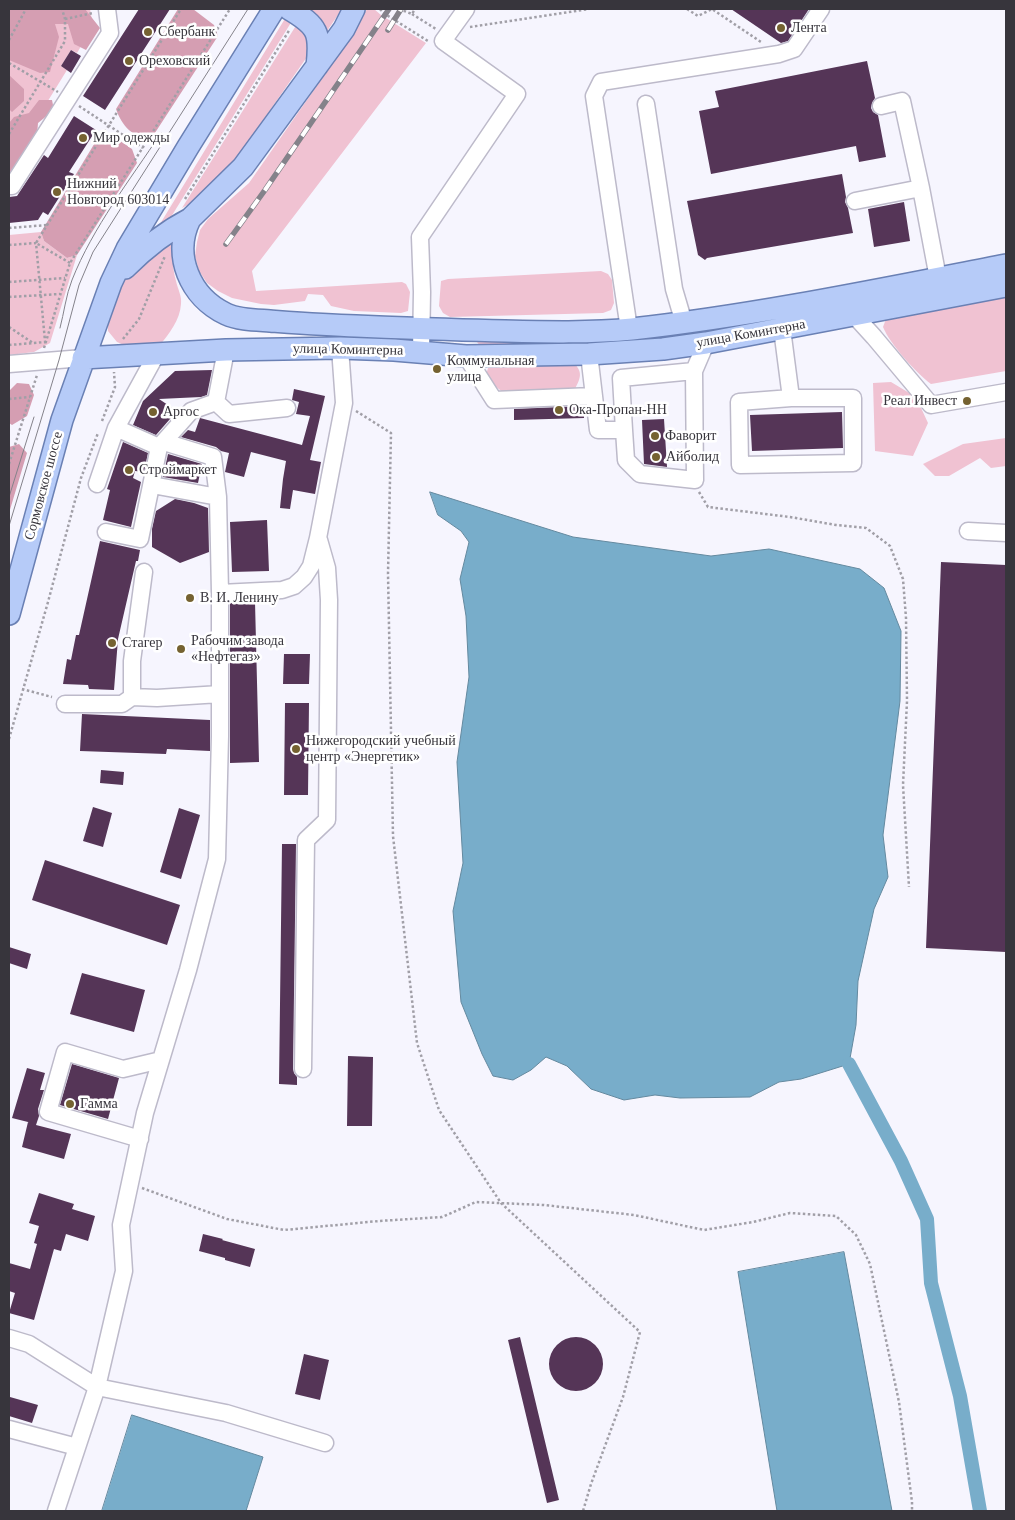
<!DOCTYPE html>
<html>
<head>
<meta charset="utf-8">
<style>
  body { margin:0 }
  #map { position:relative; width:1015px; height:1520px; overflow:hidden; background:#f6f5fe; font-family:Georgia,serif }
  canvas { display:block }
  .frame { position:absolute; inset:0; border:10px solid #37353c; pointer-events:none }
</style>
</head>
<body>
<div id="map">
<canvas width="1015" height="1520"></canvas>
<div class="frame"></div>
</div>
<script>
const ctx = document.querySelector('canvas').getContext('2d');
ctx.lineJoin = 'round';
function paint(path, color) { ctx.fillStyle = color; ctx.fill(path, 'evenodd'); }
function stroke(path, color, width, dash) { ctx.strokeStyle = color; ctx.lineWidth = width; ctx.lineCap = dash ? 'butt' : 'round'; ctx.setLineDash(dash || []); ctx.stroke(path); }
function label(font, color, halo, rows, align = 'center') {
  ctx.font = font + ' Georgia,serif'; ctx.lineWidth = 5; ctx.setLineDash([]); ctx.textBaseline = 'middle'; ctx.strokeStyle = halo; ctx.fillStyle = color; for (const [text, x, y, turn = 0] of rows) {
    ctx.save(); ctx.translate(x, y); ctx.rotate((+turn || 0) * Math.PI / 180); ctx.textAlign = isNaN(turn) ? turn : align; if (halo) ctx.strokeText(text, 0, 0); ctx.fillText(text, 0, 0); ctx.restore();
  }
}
const green = new Path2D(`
  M9 9H90L93 26 77 53 71 50 61 66 67 70 9 164Z
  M307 9H342L327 31 317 17Z
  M367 9H374L381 15 426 43 252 271 256 291 402 282 406 284 410 292 408 311 401 313 354 311 331 306 323 295 308 294 305 301 274 305 261 304 232 298 218 291 207 283 199 271 195 256 197 242 200 230 208 219 249 183 353 34Z
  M286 17 292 21 171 217 160 224Z
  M297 24 310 35 309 54 232 165 193 202 182 208Z
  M41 232 44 241 67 258 77 255 50 343 34 352 9 355V235Z
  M173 238C172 252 172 267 176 281 178 290 182 296 181 304 180 320 169 334 159 346L124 345 117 342 108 331V322L123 274Z
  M601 271 608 274 612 280 614 303 611 310 603 313 450 317 443 313 439 306 441 281 448 279Z
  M1006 296V371L931 384C916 373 890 344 883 327L886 319Z
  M767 317 773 321 702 335 606 344 480 346 477 342 482 339Z
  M573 362C583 372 581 377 575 389 559 390 517 399 503 392 496 388 491 381 486 375L488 368 492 365Z
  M891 382 916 397 928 423 913 456 875 451 873 383Z
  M1006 438V466L991 468 980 458 949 476H935L923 464 963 444Z`);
const forest = new Path2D(`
  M9 9H85L100 28 86 50 74 44 68 24H55L59 37 50 72 40 73 9 60Z
  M178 9H193L214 25 218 36 151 139C133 138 122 126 116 109Z
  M9 75 24 89V101L12 112 9 109Z
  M39 100H52L54 110 38 123 37 135 9 176V123L14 117 29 113Z
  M110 134 132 149 137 163 77 255 67 258 44 241 41 232 99 136Z
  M17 383 29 384 34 395 27 416 12 425 9 423V391Z
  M19 444 27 453 9 513V447Z`);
const water = new Path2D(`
  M430 492 573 537 711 556 769 549 860 569 884 588 901 631 900 701 883 835 888 877 874 909 858 981 856 1025 849 1064 801 1079 779 1082 750 1097 680 1098 655 1095 624 1100 591 1089 567 1066 546 1057 531 1070 513 1080 493 1076 482 1054 461 1002 453 911 463 863 457 762 469 677 466 616 460 579 469 542 461 531 438 515Z
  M844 1252 892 1511H777L738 1272Z
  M132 1415 263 1457 246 1511H102Z`);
const canal = new Path2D(`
  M849 1064 901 1161 927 1219 931 1283 960 1396 980 1511`);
const building = new Path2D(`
  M139 9H170L105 110 83 96Z
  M731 9H809L788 41 781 43Z
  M71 50 81 56 71 73 61 66Z
  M867 61 875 98 872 103 871 108 873 112 878 115 886 157 859 162 856 146 711 174 699 111 719 107 715 91Z
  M74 116 96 130 69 172 74 174 48 215 43 212 38 220 9 223V197L17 196 44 155 48 158Z
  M842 174 846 197 845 202 848 208 853 233 707 258 705 260 698 255 687 201Z
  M904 202 910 241 874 247 868 209Z
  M212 370 207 395 201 397 159 399 177 411 156 435 133 425 143 401 175 371Z
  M294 389 325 396 310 460 321 462 315 494 293 490 290 509 280 508 283 479 286 461 251 452 244 477 225 472 229 453 221 451 216 447 181 437 188 430 195 432 200 418 302 445 310 416 296 414 299 402 292 400Z
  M584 406V418L514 420V409Z
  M842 412 843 448 752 451 750 415Z
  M664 419 667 467 644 464 642 420Z
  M123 442 148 453 144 472 135 471 133 478 141 482 131 527 103 520 110 490 107 489Z
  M168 454 202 464 198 483 163 477Z
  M175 499 194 503 208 508 209 552 180 563 152 547V529L156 511Z
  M267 520 269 571 232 572 230 522Z
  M100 541 140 550 138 561H136L118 639 114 690 89 689 88 685 63 684 67 659 71 660 76 635H79Z
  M941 562 1006 565V952L926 948Z
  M255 602 259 762 230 763V603Z
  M284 654H310L309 684H283Z
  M285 703H309L308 795H284Z
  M82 714 210 720V751L167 749 166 754 80 751Z
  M101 770 124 772 123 785 100 783Z
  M93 807 112 813 103 847 83 841Z
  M179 808 200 815 181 879 160 872Z
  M282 844H296L293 1069 294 1073 297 1077V1085L279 1084Z
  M45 860 180 905 167 945 32 900Z
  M9 947 31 954 27 969 9 963Z
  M82 973 145 990 134 1032 70 1014Z
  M348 1056 373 1057 372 1126H347Z
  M72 1064 119 1078 108 1119 60 1105Z
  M27 1068 45 1073 40 1090H44L38 1109 39 1116 36 1125 71 1134 64 1159 22 1147 28 1122 32 1123 12 1118Z
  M39 1193 74 1204 72 1209 95 1216 88 1241 66 1234 61 1251 54 1249 34 1320 9 1313 15 1293 9 1291V1263L30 1269 37 1244 34 1243 39 1226 29 1223Z
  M203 1234 223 1239 222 1240 255 1249 250 1267 225 1260V1258L199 1251Z
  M549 1364a27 27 0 1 1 54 0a27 27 0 1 1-54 0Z
  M520 1337 559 1500 547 1503 508 1340Z
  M304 1354 329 1360 320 1400 295 1394Z
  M10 1397 38 1405 32 1423 9 1416V1402Z`);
const path = new Path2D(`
  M380 9 385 14 428 41
  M399 9 412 14 415 9
  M687 9 698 16 712 9 761 42
  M412 14 436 29
  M65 19 93 13
  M470 27 589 9
  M9 40 26 9
  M9 63 58 92
  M79 106 143 148
  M9 134 65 41V19L62 9
  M185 199 290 29
  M9 228 47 225
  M9 245 36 243 45 341
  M70 263 36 243 181 9
  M9 282 65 278
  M9 297 60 294
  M9 327 33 343
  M123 339 139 319 165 256
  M9 345 46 342
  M44 348 70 263 230 9
  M9 399 30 397
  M356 411 391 433 388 574 393 836 417 1043 439 1110 501 1203 640 1332 623 1397 591 1484 583 1511
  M102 421 115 387 114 372
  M9 464 37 375
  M699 492 708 507 790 517 836 525 866 528 890 546 903 579 906 618 907 701 903 785 909 887
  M22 689 52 697
  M9 739 48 602 81 478 98 433
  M142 1188 227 1219 284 1230 379 1221 442 1217 476 1202 544 1205 634 1215 704 1230 753 1222 790 1213 836 1216 856 1235 870 1264 899 1402 912 1502V1511`);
const minor = new Path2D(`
  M646 104 674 289 684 323
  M881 106 902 101 921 188
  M9 186H12L110 33 107 9
  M855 201 921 188 938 278
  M854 315 874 337 931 405 1006 392
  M629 329 594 96 601 82 779 54 794 49 821 9
  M782 329 791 398H853V463L740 465 739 402 791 398
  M421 352 422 292 420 237 517 94 443 41 466 9
  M589 354 598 430H624L621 378 694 371 706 343
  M466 356 494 400 593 396
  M9 364 83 358
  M216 402 229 414 287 408
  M116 428 159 447
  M624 430 626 460 640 474 695 480 694 371
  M164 442 213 457 218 497 220 593
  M97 484 116 428 156 355
  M152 485 218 497
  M968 531 1006 533
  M106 532 140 539 159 447 191 411 216 402 226 350
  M144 572 132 661V697L157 698 220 694
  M65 704H122L132 697
  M303 1069 306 840 327 820 329 600 327 568 319 540
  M140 1139 48 1112 65 1052 123 1069 161 1060
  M9 1338 29 1344 97 1387 226 1413 325 1443
  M9 1429 77 1447
  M56 1511 97 1387 124 1271 121 1225 145 1113 188 970 217 859 220 736V593L282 590 294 586 304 577 311 566 318 538 344 403 340 348`);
const major = new Path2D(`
  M289 9C318 26 321 33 317 66
  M354 9 344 29 243 167 190 219C172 255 190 297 226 314 239 320 255 320 270 321 299 323 327 325 356 326 406 328 455 330 505 331 547 332 590 333 632 329 757 315 882 289 1006 265
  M125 268C145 248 165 232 190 219
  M83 358 226 350 340 348 394 350 466 356 589 354 663 349 706 343 1006 286
  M9 614 62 420 111 283 127 249 188 147 274 9`);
const tram = new Path2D(`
  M60 328C64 313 66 295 72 280 93 227 130 180 161 133
  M9 497 34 417
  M9 526 59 360 79 285 93 252 248 9`);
const rail = new Path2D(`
  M388 30 401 9
  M226 244 265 190 389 9`);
const markers = [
  [781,28,5,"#756231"],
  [148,32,5,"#756231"],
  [129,61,5,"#756231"],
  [83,138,5,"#756231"],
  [57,192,5,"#756231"],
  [437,369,5,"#756231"],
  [967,401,5,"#756231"],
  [559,410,5,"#756231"],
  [153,412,5,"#756231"],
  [655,436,5,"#756231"],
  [656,457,5,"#756231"],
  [129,470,5,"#756231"],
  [190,598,5,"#756231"],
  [112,643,5,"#756231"],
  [181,649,5,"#756231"],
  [296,749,5,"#756231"],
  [70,1104,5,"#756231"]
];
const poiNames = [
  ["Лента",791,28],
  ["Сбербанк",158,32],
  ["Ореховский",139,61],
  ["Мир одежды",93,138],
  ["Нижний",67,184],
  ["Новгород 603014",67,200],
  ["Коммунальная",447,361],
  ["улица",447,377],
  ["Реал Инвест",957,401,"right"],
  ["Ока-Пропан-НН",569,410],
  ["Аргос",163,412],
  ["Фаворит",665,436],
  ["Айболид",666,457],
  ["Строймаркет",139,470],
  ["В. И. Ленину",200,598],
  ["Рабочим завода",191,641],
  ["«Нефтегаз»",191,657],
  ["Стагер",122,643],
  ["Нижегородский учебный",306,741],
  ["центр «Энергетик»",306,757],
  ["Гамма",80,1104]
];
const streetNames = [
  ["улица Коминтерна",751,334,-10],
  ["улица Коминтерна",348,350,1],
  ["Сормовское шоссе",44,486,-75]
];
paint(green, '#f0c2d2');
paint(forest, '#d59eb2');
paint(water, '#78adca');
stroke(water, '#64899f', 1);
stroke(canal, '#78adca', 14);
paint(building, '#553557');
stroke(minor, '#bdbaca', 19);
stroke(major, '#6a80b4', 24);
stroke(path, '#a19fa7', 2.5, [2.5, 2.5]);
stroke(minor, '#fff', 16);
stroke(major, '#b6cbf8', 21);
stroke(tram, '#84828a', 1);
stroke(rail, '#84828a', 5.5);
stroke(rail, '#fff', 4, [11]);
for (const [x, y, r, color] of markers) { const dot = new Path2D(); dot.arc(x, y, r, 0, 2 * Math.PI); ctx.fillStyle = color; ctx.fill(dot); stroke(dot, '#fff', 2); }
label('14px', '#37353c', '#fff', poiNames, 'left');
label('14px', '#37353c', '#fff', streetNames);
</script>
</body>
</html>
